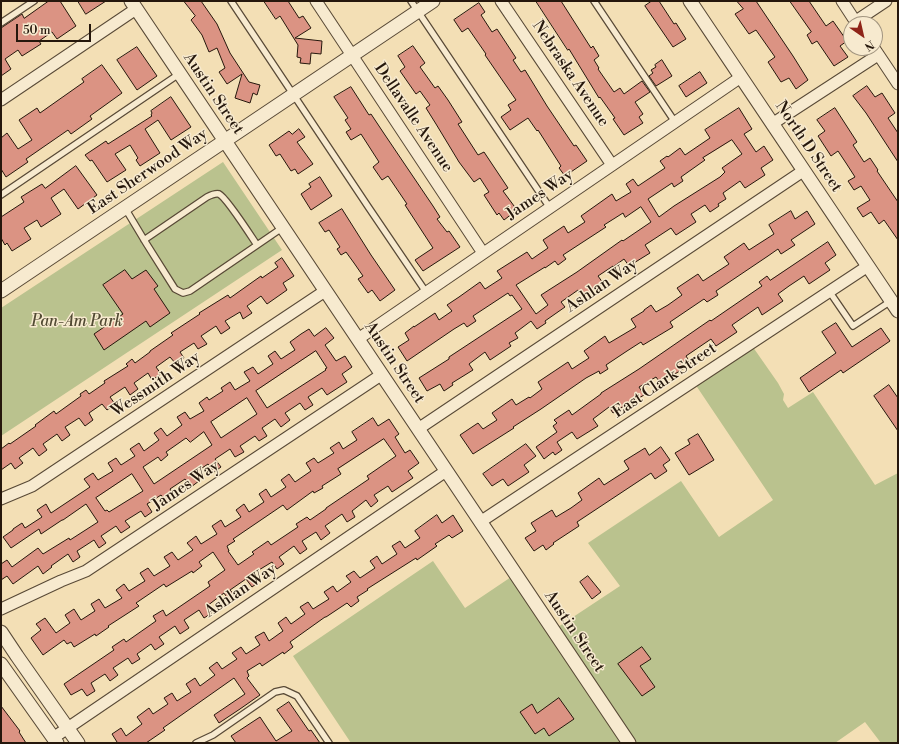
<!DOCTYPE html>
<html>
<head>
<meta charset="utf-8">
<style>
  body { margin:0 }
  #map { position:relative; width:899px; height:744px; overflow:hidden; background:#f3dfb5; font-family:"Libre Bodoni",serif }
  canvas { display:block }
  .frame { position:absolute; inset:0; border:2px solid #25170c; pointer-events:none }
  .north { position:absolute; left:843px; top:16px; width:40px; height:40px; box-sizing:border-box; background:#f7eacf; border:1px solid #a39681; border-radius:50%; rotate:146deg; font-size:11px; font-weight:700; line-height:16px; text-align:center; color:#25170c }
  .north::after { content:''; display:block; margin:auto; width:14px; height:18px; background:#8f2418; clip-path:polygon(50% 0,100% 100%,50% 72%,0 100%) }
  .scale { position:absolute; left:16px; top:24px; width:75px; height:18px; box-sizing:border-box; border:2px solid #25170c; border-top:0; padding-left:5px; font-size:12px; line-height:14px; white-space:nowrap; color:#25170c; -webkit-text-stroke:3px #f7eacf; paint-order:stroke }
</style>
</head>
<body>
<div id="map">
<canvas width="899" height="744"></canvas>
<div class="frame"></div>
<div class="north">N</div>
<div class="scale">50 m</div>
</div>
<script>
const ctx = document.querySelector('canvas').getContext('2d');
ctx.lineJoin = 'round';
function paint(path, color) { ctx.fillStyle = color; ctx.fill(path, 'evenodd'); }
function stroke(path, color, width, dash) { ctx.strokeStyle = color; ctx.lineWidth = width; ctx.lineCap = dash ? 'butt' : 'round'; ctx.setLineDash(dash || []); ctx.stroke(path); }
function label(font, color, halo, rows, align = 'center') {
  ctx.font = font + ' "Libre Bodoni",serif'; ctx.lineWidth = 3; ctx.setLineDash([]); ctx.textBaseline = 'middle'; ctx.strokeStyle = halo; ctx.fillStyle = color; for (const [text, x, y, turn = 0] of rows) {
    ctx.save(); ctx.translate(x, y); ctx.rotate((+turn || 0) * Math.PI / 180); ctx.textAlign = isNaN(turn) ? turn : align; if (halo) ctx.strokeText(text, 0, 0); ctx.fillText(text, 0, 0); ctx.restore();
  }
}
const green = new Path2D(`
  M223 162 282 250 1 436V308Z
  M748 340 778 383 784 394 783 400 788 408 813 392 875 485 898 473V743H881L865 722 835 743H351L293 656 433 561 465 608 520 571 558 627 620 586 588 543 681 481 719 537 773 500 691 378Z`);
const building = new Path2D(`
  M49 1H60L76 26 57 39 52 32 39 41 41 44 22 56 18 50 5 59 11 69 1 76V28L22 14 24 18Z
  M78 1H106L86 14Z
  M184 1H201L217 24 230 53 249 82 260 85 257 95 253 93 250 103 235 98 242 74 227 84 219 72 225 68 217 48 209 52 202 35 191 20 195 16Z
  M264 1H288L299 18 303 16 311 28 295 38 322 41 321 54 311 53 310 64 300 63 301 58 297 57 298 45 280 16 276 19Z
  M536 1H561L591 48 593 46 599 56 594 60 599 68 598 69 614 92 620 88 624 94 642 81 650 92 635 102 643 114 639 117 643 123 624 135 613 119 615 118 600 97 599 98 569 49 568 50Z
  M652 1H659L674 24 676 23 686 39 673 47 645 6Z
  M737 1H756L793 56 808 80 796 89 789 78 781 82 768 62 775 57 756 30 749 34 735 14 743 9Z
  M790 1H809L826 26 833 21 847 41 840 46 848 57 834 66 817 41 812 44 807 35 811 32Z
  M479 3 485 12 481 15 492 32 497 29 516 58 513 60 521 72 525 70 547 106 574 146 576 145 587 161 565 176 559 168 561 166 538 130 537 131 528 118 510 130 501 117 511 110 508 105 516 100 496 71 485 55 486 54 468 28 462 32 454 20Z
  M413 46 425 63 420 67 435 88 438 86 448 100 462 122 458 124 478 155 484 152 508 188 503 191 517 210 504 220 499 213 497 215 484 195 489 192 480 178 474 182 459 162 436 124 426 108 430 105 420 91 416 94 400 71 405 67 398 56Z
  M137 47 157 76 137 90 117 60Z
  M662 60 672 76 656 86 649 76 653 73 651 70 656 67 655 65Z
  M102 65 122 93 90 116 92 119 71 134 68 130 26 159 28 162 6 177 1 169V138L7 133 18 149 32 140 19 120 37 108 40 113 84 82 82 79Z
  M700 72 707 83 686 97 679 86Z
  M867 86 875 97 882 93 895 113 888 118 898 133V162L866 113 853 96Z
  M351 87 369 115 371 114 385 135 433 206 440 217 437 219 447 232 449 231 460 247 423 271 415 260 433 248 405 205 407 204 388 176 382 180 373 167 379 162 361 134 351 140 346 132 351 129 345 120 348 118 334 97Z
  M171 97 191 127 171 140 158 120 145 129 160 153 140 166 136 160 138 158 130 145 115 154 126 170 107 182 92 160 90 161 85 155 106 141 108 144 152 116 151 115 152 113 151 111Z
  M739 108 752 129 744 134 756 152 764 146 773 160 761 168 765 175 745 188 740 181 723 193 726 199 718 204 719 206 710 212 705 205 691 214 696 222 676 235 671 228 645 245 650 253 629 266 624 259 613 267V266L598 276 603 283 583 298 578 290 561 302 565 307 545 321 546 323 537 329 531 321 515 333 518 338 509 343 511 346 490 360 485 352 469 364 473 370 452 383 453 385 444 391 440 384 427 391 419 378 449 359V357L522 309 512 295 510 296 508 293 473 316 476 321 467 327 464 323 454 329 407 361 398 347 409 340 405 333 414 326V327L435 313 439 320 452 311 447 305 459 297 480 282 485 289 502 278 497 271 527 252 532 259 548 248 543 240 564 226 568 233 585 222 581 216 612 194 616 201 631 192 626 184 633 179 638 186 665 168 660 161 667 156 668 157 680 148 685 155 710 138 705 130ZM732 140 742 154 722 168 725 172 720 177 674 206 659 217 648 199 672 183 674 187 683 181 681 177 705 160 703 158ZM641 207 651 222 623 241 622 240 577 272 541 295 548 305 536 314 516 285 545 267V268L555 261 558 265 566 259 563 255 606 227 604 225 623 213 625 217Z
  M835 108 857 142 853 145 864 162 870 158 878 170 877 171 898 202V240L884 220 879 224 871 212 863 217 857 208 870 200 861 186 854 190 848 181 855 177 846 163 838 151 831 156 818 136 825 131 817 120Z
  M299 129 305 137 297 142 313 164 298 174 295 169 291 171 280 154 276 156 269 145 289 131 292 134Z
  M76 166 97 195 78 209 64 189 51 198 61 214 41 227 37 220 24 228 31 239 12 251 7 243 5 245 1 238V217L24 202 21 197 42 184 45 188Z
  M320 177 332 196 311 210 301 194 311 187 309 184Z
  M342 209 371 255 395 290 380 301 372 290 368 293 358 279 363 276 354 263 346 252 341 255 337 249 340 247 329 230 325 232 319 223Z
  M791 211 795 219 807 211 815 224 791 240 795 245 781 254 778 249 768 256 716 291 718 295 707 302 704 299 670 322 673 327 643 345 641 342 627 351 606 365 608 369 600 374 599 371 586 378 541 409 513 427 514 428 473 454 460 435 478 423 483 429 497 420 492 413 512 399 516 405 529 397 530 398 542 389 538 382 568 362 572 369 589 358 584 351 605 336 609 343 636 327 631 319 644 311V310L651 305 656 312 668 305 682 295 677 288 698 274 703 281 729 264 724 257 744 243 749 250 774 234 769 225Z
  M828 242 836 255 825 263 830 270 809 284 804 276 789 286 778 294 783 301 762 315 758 307 732 325 737 332 716 346 711 339 686 356 691 364 670 377 668 375 659 381 656 377 639 387 644 395 636 400 635 399 613 413 609 407 593 419 598 426 577 439 572 432 557 442 562 450 555 455 553 452 544 459 536 447 557 432 553 426 557 423 554 420 569 410 572 415 601 394V393L639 369 710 320 711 321 762 286 759 282 767 276 770 280Z
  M282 258 294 276 283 283 287 290 267 304 261 296 247 306 252 313 243 319 240 312 225 321 230 328 221 334 216 326 201 336 207 344 198 349 194 343 180 352 184 358 176 364 170 357 156 367 161 374 152 380 148 373 134 383 138 389 130 395 125 387 110 397 115 404 107 410 102 404 89 413 93 420 85 426 79 418 65 427 70 435 62 441 57 434 43 444 47 450 39 456 33 448 19 458 23 463 15 469 11 463 1 470V449L9 443 10 444 36 426 35 425 54 411 56 414 81 396 80 394 86 390 89 394 105 383 104 381 128 366 126 364 132 359 135 363 150 352V351L173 335 171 333 200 314 199 313 228 295 230 298 261 276 262 278 278 267 275 263Z
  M125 270 132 279 146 270 158 286 154 289 170 313 150 327 146 321 104 350 94 334 123 314 103 285Z
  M836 323 852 347 881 328 890 341 843 373 841 370 809 392 800 378 836 353 822 332Z
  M326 328 334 338 325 345 336 361 345 356 352 367 342 374 347 382 327 395 322 388 308 397 313 405 305 410 300 403 285 413 290 420 281 427 275 419 262 428 267 436 259 441 255 436 240 446 244 452 235 457 230 449 215 459 221 467 214 472 208 464 193 474 199 481 191 487 185 479 170 489 175 497 167 503 161 495 147 504 152 512 145 517 141 511 125 521 130 527 121 533 116 526 101 536 106 543 99 548 94 540 77 551 80 557 73 562 68 554 51 566 52 567 43 574 38 566 13 584 7 576 1 580V564L7 560 12 567 38 548 43 554 69 538 70 540 98 522 86 504 63 520H62L41 534 39 529 11 548 3 537 13 530V529L22 523 25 528 42 517 37 510 46 504 51 513 90 487 84 479 93 473 98 480 113 471 108 463 116 458 121 465 135 456 130 449 139 443 144 451 159 440 154 433 161 428 167 436 182 425 177 417 185 412 190 419 204 411 199 403 207 397 209 400 223 391 221 388 230 382 235 390 250 381 244 372 253 367 258 374 273 364 268 356 275 351 281 359 295 350 290 342 301 334 309 329 314 336ZM316 351 327 368 325 369 326 370 267 408 256 391ZM247 398 257 414 221 438 211 422ZM204 432 212 445 154 484 143 467 158 457 161 461 168 455 166 452 186 438 190 442ZM132 474 143 491 109 512 107 510 105 511 96 498Z
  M889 385 898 398V431L874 396Z
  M373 418 378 426 389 419 399 434 395 437 405 453 410 450 419 463 408 471 413 478 392 492 388 486 374 495 378 501 371 507 366 500 352 511 355 517 347 522 342 514 325 526 330 533 321 540 316 532 302 541 307 549 300 554 294 546 279 557 284 564 277 569 272 562 254 573 260 581 252 587 246 579 230 590 236 597 229 601 224 593 207 606 212 613 204 618 199 610 184 620 189 628 180 634 175 626 159 637 164 644 155 650 151 644 137 654 140 659 132 664 128 658 113 668 118 675 110 681 105 674 91 683 95 691 87 696 82 689 71 695 64 684 114 650 112 647 124 639 126 642 156 621 153 616 163 610 166 616 210 586 208 582 225 570 213 552 199 562 202 566 193 573 192 571 166 587 164 584 136 603 139 606 108 626 109 627 96 636 95 634 74 647 71 642 67 644 64 640 43 655 31 638 41 630 36 624 45 618 56 633 70 623 65 615 74 609 81 620 95 611 91 604 99 599 105 608 122 598 116 590 124 584 129 591 145 581 140 573 148 568 154 576 170 566 164 557 172 552 178 560 193 550 187 543 196 536 201 544 217 534 212 526 221 520 225 527 241 517 236 510 244 504 249 512 264 502 259 494 266 489 271 497 286 487 281 480 289 474 295 482 311 471 306 463 314 458 318 463 334 453 330 448 339 442 343 449 357 440 352 432ZM384 439 396 456 367 476 369 479 326 508V509L310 520 307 517 296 524 298 527 271 545 268 541 252 552 254 554 238 565 228 551H229L227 546 235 541 233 539 283 505 287 510 313 491 314 493 323 488 322 486 341 474 338 469Z
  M698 434 714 460 689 475 675 453 690 444 688 440Z
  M526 444 536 456 524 465 529 472 508 486 503 479 492 486 483 474Z
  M661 447 670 460 663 465 667 471 655 479 651 473 577 522 579 526 553 543 554 544 546 550 543 545 534 551 525 538 536 531 531 523 552 510 556 517 571 508 582 500 578 493 599 478 604 485 629 469 624 461 645 448 649 455Z
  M437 515 442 523 453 515 463 531 452 538 449 535 435 544 437 546 417 560 416 558 367 589 368 590 357 597 359 601 351 607 347 603 326 617H325L290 642 293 647 284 654 283 652 262 666 260 663 247 671 249 676 247 678 260 695 240 709 219 723 214 715 245 694 234 678 163 728 165 730 146 743H116L117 742 112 734 121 728 126 736 142 724 137 717 149 708 153 714 168 704 164 698 172 693 177 701 191 692 186 684 195 678 200 686 215 675 209 668 217 662 222 669 237 659 232 653 241 647 246 654 260 645 255 637 264 632 269 641 283 631 278 623 286 617 291 624 305 614 300 607 308 602 313 609 329 599 324 592 333 586 337 592 351 582 346 576 354 571 360 578 375 568 370 561 377 556 382 564 397 554 392 546 400 541 405 548 420 538 415 531Z
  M588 576 601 592 592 599 580 582Z
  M642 647 651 659 640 666 655 687 642 696 618 664Z
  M559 698 574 719 549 736 544 728 535 734 520 712 532 704 537 713Z
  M289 702 309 731 311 730 320 743H236L231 736 260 717 276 741 292 731 277 710Z
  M1 706 20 731 19 732 26 743H1Z`);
const service = new Path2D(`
  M231 1 369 208 426 292
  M411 1 550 208
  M594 1 675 122
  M1 23 34 1
  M1 195 179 74
  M125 208 146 243 175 289 183 293 190 291 282 228
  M144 240 207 197C211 195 215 193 219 194 226 197 251 236 257 245
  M829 291 853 326 891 301
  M196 743 213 735 275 692 284 690 297 696 329 743`);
const minor = new Path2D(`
  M316 1 483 253
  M501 1 612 165
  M842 1 857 24
  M856 21 886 1
  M874 48 898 84
  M1 100 136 9
  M772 124 878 55
  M358 339 741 77
  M418 429 803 171
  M1 499 32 486 325 291
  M480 522 868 266
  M1 609 61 581 86 571 381 375
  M53 738 446 471`);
const tertiary = new Path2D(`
  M131 1 629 743
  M690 1 898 311
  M1 291 433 1
  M1 632 17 656 78 743
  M1 664 57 743`);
const streetNames = [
  ["Nebraska Avenue",570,74,56],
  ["Austin Street",213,94,56],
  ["Dellavalle Avenue",413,118,56],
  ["North D Street",808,147,56],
  ["East Sherwood Way",148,172,-34],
  ["James Way",540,195,-34],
  ["Ashlan Way",602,286,-34],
  ["Austin Street",394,363,56],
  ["East Clark Street",665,381,-34],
  ["Wessmith Way",156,385,-34],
  ["James Way",186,486,-34],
  ["Ashlan Way",241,591,-34],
  ["Austin Street",574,632,56]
];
const parkNames = [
  ["Pan-Am Park",77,322]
];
paint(green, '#bac28e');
paint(building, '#db9383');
stroke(building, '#25170c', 1);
stroke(service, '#584936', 8);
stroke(minor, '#584936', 13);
stroke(tertiary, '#584936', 15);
stroke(service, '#f7eacf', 5.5);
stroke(minor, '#f7eacf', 11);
stroke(tertiary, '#f7eacf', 13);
label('16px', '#25170c', '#f7eacf', streetNames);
label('italic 16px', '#524a33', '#f7eacf', parkNames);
</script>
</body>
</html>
